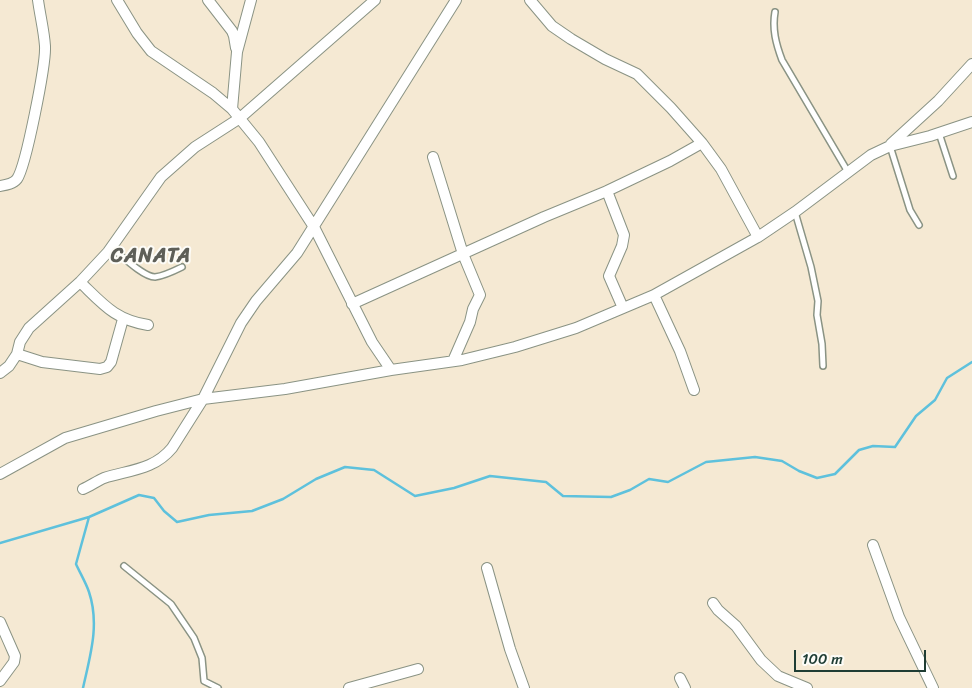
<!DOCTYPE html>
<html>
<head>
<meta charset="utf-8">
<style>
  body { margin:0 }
  #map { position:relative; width:972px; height:688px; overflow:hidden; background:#f5e9d3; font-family:Sriracha,sans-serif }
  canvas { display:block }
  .scale { position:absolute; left:794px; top:650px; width:132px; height:22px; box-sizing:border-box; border:2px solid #1f3d34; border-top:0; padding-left:6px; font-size:15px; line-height:18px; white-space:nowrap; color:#1f3d34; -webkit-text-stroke:4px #fdfcf7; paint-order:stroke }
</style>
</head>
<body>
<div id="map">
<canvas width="972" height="688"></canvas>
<div class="scale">100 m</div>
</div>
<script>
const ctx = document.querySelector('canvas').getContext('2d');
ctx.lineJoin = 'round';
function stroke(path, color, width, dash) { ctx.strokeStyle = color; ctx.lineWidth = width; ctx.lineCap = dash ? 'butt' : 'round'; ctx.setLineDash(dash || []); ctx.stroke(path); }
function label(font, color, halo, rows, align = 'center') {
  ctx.font = font + ' Sriracha,sans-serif'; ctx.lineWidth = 4; ctx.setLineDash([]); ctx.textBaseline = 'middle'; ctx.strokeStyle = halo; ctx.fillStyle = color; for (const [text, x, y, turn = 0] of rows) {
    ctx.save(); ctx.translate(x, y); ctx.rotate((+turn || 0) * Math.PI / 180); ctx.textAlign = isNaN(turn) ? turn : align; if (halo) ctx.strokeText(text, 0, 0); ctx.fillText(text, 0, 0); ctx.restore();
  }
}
const stream = new Path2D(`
  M0 543 89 517 139 495 154 498 164 511 177 522 209 515 252 511 283 499 316 479 345 467 374 470 415 496 454 488 490 476 546 482 563 496 611 497 630 490 649 479 668 482 706 462 755 457 782 461 799 471 817 478 835 474 859 450 873 446 895 447 916 416 935 400 947 378 972 362
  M83 688C90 656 100 625 89 592 86 583 80 573 76 564L89 517`);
const service = new Path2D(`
  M775 12C772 29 776 44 782 60L848 172
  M939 133 953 176
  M890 146 910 210 919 225
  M795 212 811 267 818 301 817 315 822 344 823 366
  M111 247C121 255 143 277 155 277 164 276 174 271 182 267
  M124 566 171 604 194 638 202 658 204 681 218 688`);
const minor = new Path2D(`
  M117 0 137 33 151 51 213 93 232 109 259 142 314 227 372 342 391 370 462 360 515 347 576 328 654 295 758 237 795 212 871 155 890 146 930 136 972 122
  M208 0 232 31 234 36 236 48
  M530 0 552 26 571 39 605 59 637 74 671 108 702 143 721 169 758 237
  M232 109 237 52 251 0
  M891 144 938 101 972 64
  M433 157 463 254 480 295 473 309 470 322 453 361
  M0 186C6 185 13 184 17 179 26 166 46 64 45 46 44 31 40 15 38 0
  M607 191 624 235 622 246 609 276 623 308
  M80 282C103 304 115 320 148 325
  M654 295 680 351 694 390
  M352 304 544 217 607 191 670 161 702 143
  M17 354 42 362 100 369 107 367 111 362 123 319
  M0 373 9 366 17 354 20 342 29 328 80 282 108 252 161 177 195 147 240 118 375 0
  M0 474 65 438 156 411 203 399 285 389 391 370
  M83 489C90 486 97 481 104 478 129 470 154 470 172 448L203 399 241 323 256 301 297 253 456 0
  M873 545 899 617 933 688
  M487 568 510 649 524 688
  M713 603 718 610 736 626 761 660 778 676 807 688
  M0 622 15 656 14 662 0 681
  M680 678 685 688
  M349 688 418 669`);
const districtNames = [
  ["CANATA",151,257]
];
stroke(stream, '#5ec1dc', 2.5);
stroke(service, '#8a9384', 8);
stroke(minor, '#8a9384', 12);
stroke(service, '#fff', 5);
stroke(minor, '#fff', 10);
ctx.letterSpacing = '1px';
label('bold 20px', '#5e5f58', '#fdfcf7', districtNames);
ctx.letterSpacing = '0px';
</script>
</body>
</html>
